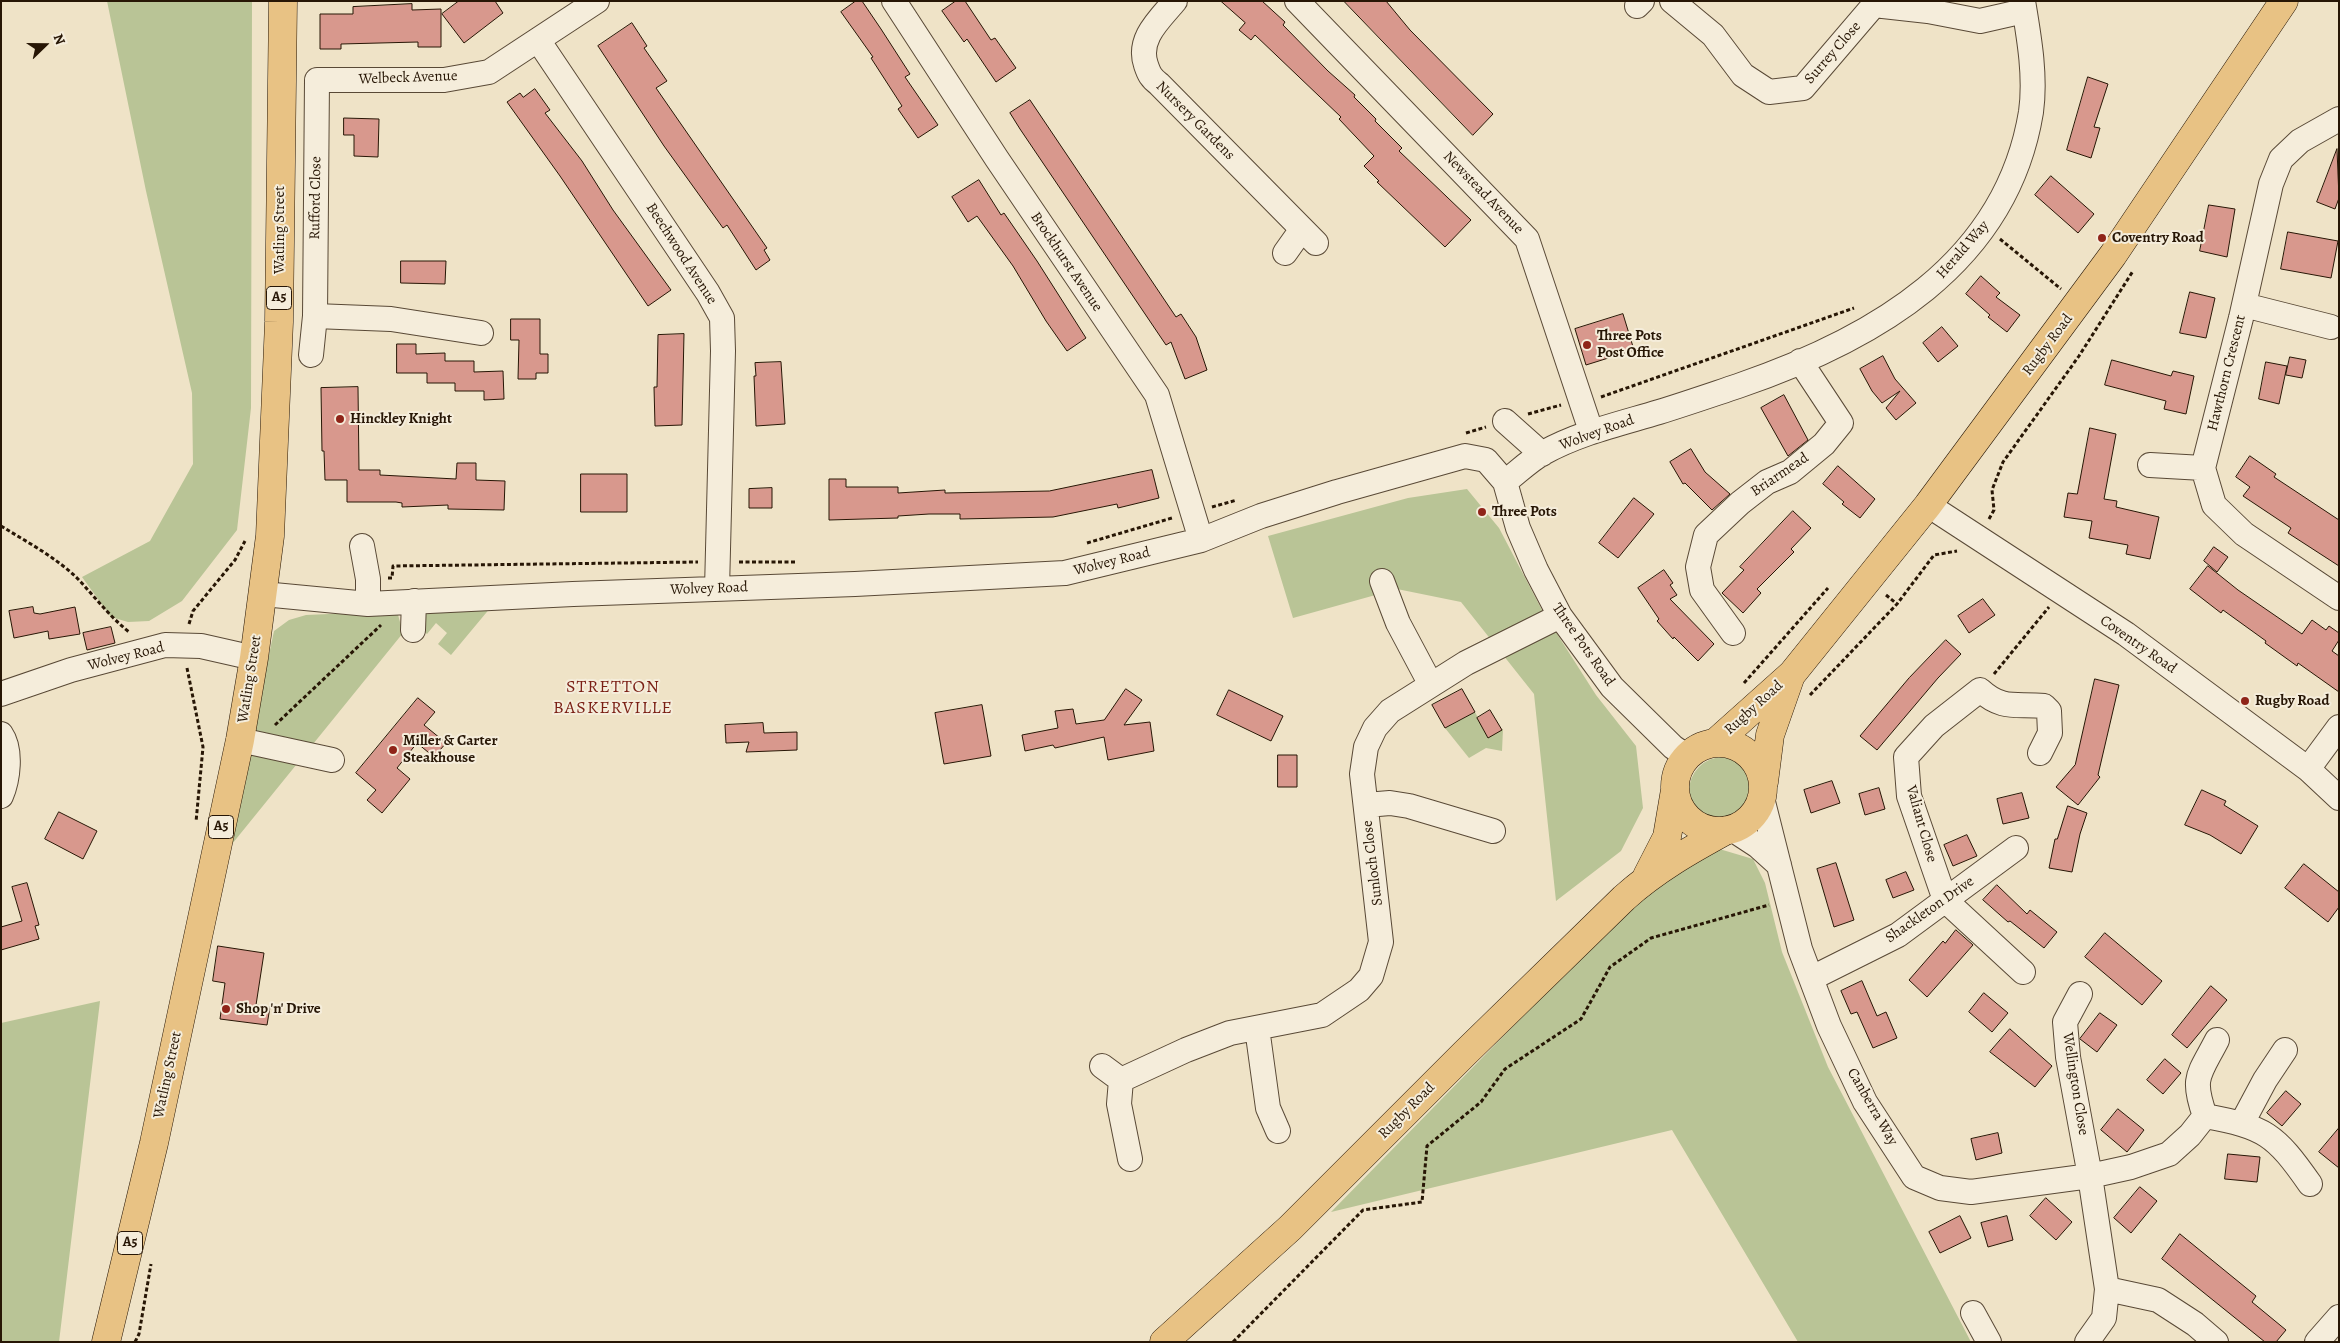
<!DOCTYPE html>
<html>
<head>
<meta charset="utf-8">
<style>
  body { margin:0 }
  #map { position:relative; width:2340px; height:1343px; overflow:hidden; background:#efe3c7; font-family:Alegreya,serif }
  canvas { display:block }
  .frame { position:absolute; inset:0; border:2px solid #271605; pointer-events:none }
  .north { position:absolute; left:20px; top:20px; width:50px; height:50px; -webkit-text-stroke:4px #f5eddb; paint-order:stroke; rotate:68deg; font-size:14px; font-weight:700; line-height:20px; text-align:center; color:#271605 }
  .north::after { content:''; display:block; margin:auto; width:18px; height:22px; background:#271605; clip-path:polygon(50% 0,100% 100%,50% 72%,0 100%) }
</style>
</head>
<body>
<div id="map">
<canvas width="2340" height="1343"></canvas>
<div class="frame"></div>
<div class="north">N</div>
</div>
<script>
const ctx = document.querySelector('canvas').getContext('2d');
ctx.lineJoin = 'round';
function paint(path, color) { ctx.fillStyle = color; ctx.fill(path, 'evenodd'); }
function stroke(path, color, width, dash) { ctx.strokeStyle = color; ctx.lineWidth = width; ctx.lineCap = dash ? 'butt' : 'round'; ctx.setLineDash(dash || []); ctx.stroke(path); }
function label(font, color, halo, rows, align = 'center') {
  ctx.font = font + ' Alegreya,serif'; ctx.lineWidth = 4; ctx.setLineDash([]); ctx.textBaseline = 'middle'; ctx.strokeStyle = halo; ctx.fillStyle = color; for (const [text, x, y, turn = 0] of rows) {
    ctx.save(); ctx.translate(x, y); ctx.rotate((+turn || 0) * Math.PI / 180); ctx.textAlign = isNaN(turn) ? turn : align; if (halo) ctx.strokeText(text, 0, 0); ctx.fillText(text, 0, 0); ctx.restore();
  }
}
const green = new Path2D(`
  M107 1H252L251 408 237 530 182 601 149 621 128 622 111 617 82 577 150 541 193 464 192 393 146 191Z
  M1467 489 1499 528 1543 612 1596 695 1636 746 1643 808 1621 851 1556 901 1534 694 1461 602 1397 589 1293 618 1268 536 1408 498Z
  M491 607 451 655 438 644 447 633 436 623 427 634 420 628 421 614Z
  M397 611 403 633 228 849 274 631 289 620 306 615Z
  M1475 712 1488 737 1503 729 1502 751 1486 748 1469 758 1445 728Z
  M1689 791a34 34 0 1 1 68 0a34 34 0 1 1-68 0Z
  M1716 848 1753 859 1765 883 1782 952 1828 1067 1971 1342H1798L1672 1130 1331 1212 1580 958 1674 871Z
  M100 1001 59 1342H1V1023Z`);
const building = new Path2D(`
  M459 1H495L503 13 464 43 442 14Z
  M856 1H862L881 29 910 74 905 77 938 125 918 138 898 109 902 106 871 58 873 57 841 12Z
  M956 1H965L991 40 995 38 1016 68 996 82 967 39 964 42 942 11Z
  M1221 1H1262L1285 22 1283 25 1328 71 1355 95 1354 97 1376 119 1375 121 1402 148 1399 151 1471 220 1445 247 1377 182 1379 181 1364 166 1374 156 1339 119 1341 117 1255 35 1251 40 1239 30 1245 23Z
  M1344 1H1386L1410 30 1493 114 1473 135Z
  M412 4V10L441 9V47H418V42L341 44V49H320V14H353V7Z
  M632 23 647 46 644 48 667 81 656 88 767 248 764 250 770 260 756 270 727 225 723 228 664 146 598 46Z
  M2088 77 2108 84 2094 127 2100 128 2091 158 2067 150Z
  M535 89 550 110 545 113 582 161 613 210 671 290 648 306 560 176 507 102 520 93 523 97Z
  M1030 100 1176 317 1181 314 1196 337 1207 370 1185 379 1171 342 1166 345 1020 129 1010 113Z
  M344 118 379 119 378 157 354 156V135H344Z
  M2337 149 2339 198 2335 209 2317 202Z
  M2051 176 2094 214 2078 233 2035 195Z
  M979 180 1001 215 1004 213 1037 261 1086 338 1067 351 1046 321 1013 266 977 216 968 222 952 197Z
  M2209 205 2235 209 2227 257 2200 251Z
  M2288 232 2338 241 2331 278 2281 269Z
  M401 261H446L445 284 401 283Z
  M1981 276 2000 293 1996 297 2020 315 2007 332 1988 317 1990 315 1966 294Z
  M2190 292 2215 298 2206 338 2180 333Z
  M1623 314 1634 350 1586 365 1575 329Z
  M511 319H540V354H548V373H536V379H518L519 340H511Z
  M1942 327 1958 346 1938 362 1923 343Z
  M684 334 682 425 655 426 654 387H657L658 335Z
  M397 344H416V354L445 353V361H474V372L503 371 504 399 484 400V391H455V383H427V373H397Z
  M1883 356 1895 379 1916 403 1896 420 1886 408 1900 391 1882 403 1872 391 1860 369Z
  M2290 357 2306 360 2302 378 2286 375Z
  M2112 360 2171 376 2173 371 2194 376 2186 414 2164 409 2166 401 2105 385Z
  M781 362 785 424 756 426 754 376H756L755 363Z
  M2266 362 2287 366 2279 404 2259 399Z
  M358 387 359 470H380V475L456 479 457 463H476V480L505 481 504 510 448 509V505L402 507V503L396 502H347V480H325L324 451H322L321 388Z
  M1784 395 1808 440 1788 456 1761 408Z
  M2090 428 2116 434 2104 499 2117 501 2116 507 2159 517 2150 559 2126 554 2128 545 2089 538 2092 521 2064 517 2068 493 2077 494Z
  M1691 449 1705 472 1730 494 1712 510 1685 483 1683 484 1670 462Z
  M2250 456 2276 474 2274 477 2339 520V566L2288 533 2291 528 2243 496 2250 487 2236 477Z
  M1838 466 1875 499 1860 518 1842 504 1844 502 1823 484Z
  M1152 470 1159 498 1118 508 1117 504 1053 517 960 519V514H929L898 516V518L829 520V479H846V487H898V493L945 490V493L1049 491Z
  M581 474H627V512H581Z
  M772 488V508H749V489Z
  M1634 498 1654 514 1618 558 1599 543Z
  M1793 511 1811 528 1791 549 1794 552 1757 589 1761 593 1743 613 1722 593 1744 570 1740 567Z
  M2214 547 2228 557 2217 572 2204 561Z
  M2208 566 2238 590 2302 634 2312 620 2326 630 2329 626 2339 633V640L2332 651 2339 656V692L2298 663 2297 666 2265 643 2266 641 2223 610 2221 613 2190 589Z
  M1664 570 1673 583 1670 585 1677 595 1670 599 1714 644 1698 661 1674 637 1673 639 1657 621 1659 619 1638 588Z
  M1983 599 1995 615 1969 633 1958 616Z
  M33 607 34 613 40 614 75 607 80 634 49 639 48 631 14 638 9 611Z
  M111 627 115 643 87 650 83 633Z
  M1946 640 1961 654 1938 678 1877 750 1860 736 1909 678Z
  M2095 679 2119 685 2098 775 2100 777 2078 805 2056 787 2075 765Z
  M1126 689 1142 700 1124 725 1150 722 1154 751 1108 760 1104 737 1055 748 1053 745 1025 751 1022 735 1058 728 1055 711 1073 709 1076 724 1104 720Z
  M1462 689 1475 712 1445 728 1432 705Z
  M1229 690 1283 716 1271 741 1217 715Z
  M418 698 435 712 424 725 446 743 434 757 417 743 397 768 410 779 382 813 367 800 376 790 356 773Z
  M982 705 991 756 944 764 935 713Z
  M1490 710 1502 730 1488 738 1477 718Z
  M763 723 764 733 797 732V750L746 752 749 742 726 743 725 725Z
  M1278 755H1297V787H1278Z
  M1832 781 1840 803 1811 813 1804 790Z
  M1879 788 1885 809 1865 815 1859 794Z
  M2202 790 2226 801 2224 805 2258 826 2241 854 2210 835 2185 825Z
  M2022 793 2029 818 2003 824 1997 799Z
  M2068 806 2087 813 2080 834 2072 872 2049 868 2055 839H2057Z
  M59 812 97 831 83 859 45 839Z
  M1967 835 1977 856 1953 866 1944 845Z
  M1836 863 1854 920 1834 927 1817 869Z
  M2304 864 2339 892V907L2328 922 2285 888Z
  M1906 872 1914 890 1893 898 1886 880Z
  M27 883 39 925 35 926 39 939 1 950V927L22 921 12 887Z
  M1997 885 2027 914 2030 910 2057 932 2044 948 2010 921 2008 922 1983 900Z
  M1956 930 1973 945 1927 997 1909 980 1943 941 1945 943Z
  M2105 933 2162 981 2142 1005 2085 957Z
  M218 946 264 953 256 1005 270 1007 267 1025 220 1019 225 983 213 981Z
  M1862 981 1877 1016 1886 1012 1897 1038 1873 1048 1857 1012 1851 1014 1841 991Z
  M2211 986 2227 1000 2187 1048 2172 1035Z
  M1984 993 2008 1013 1992 1032 1969 1012Z
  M2100 1013 2117 1025 2097 1052 2080 1039Z
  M2010 1029 2052 1066 2035 1087 1990 1052Z
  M2165 1059 2181 1073 2163 1094 2147 1080Z
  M2286 1091 2301 1104 2282 1126 2267 1113Z
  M2118 1109 2144 1130 2127 1152 2101 1130Z
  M2339 1128V1168L2319 1152Z
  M1998 1133 2002 1153 1976 1160 1971 1139Z
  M2228 1154 2260 1157 2257 1182 2225 1179Z
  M2140 1187 2157 1201 2131 1233 2114 1218Z
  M2046 1198 2072 1222 2056 1240 2030 1216Z
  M1960 1216 1971 1238 1940 1253 1929 1232Z
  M2007 1216 2013 1240 1988 1247 1981 1223Z
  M2180 1234 2256 1296 2252 1302 2286 1330 2276 1342H2265L2162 1259Z`);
const path = new Path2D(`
  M2000 239 2061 289
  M1601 397 1854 308
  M1528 414 1561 405
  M1466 433 1486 427
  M1212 507 1237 500
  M1989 519 1994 510 1992 490 2003 462 2079 356 2133 271
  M1 526C27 542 57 558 78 579 95 597 109 616 129 632
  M1087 543 1172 518
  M739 562H795
  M388 578H392L393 566 698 562
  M1886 595 1897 604
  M189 624 193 611 235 560 245 541
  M187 668 203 747 196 822
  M1994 674 2049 607
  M1744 683 1828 588
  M1810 695 1897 604 1934 555 1957 551
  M275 725 381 625
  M135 1342 139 1334 151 1264
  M1233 1342 1363 1210 1422 1202 1427 1146 1481 1102 1505 1069 1581 1019 1610 967 1651 938 1769 905`);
const minor = new Path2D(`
  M894 1 997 159 1157 395 1201 540
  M1175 1C1159 20 1137 39 1146 65 1149 74 1151 78 1159 84L1316 243
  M1297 1 1527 239 1591 431
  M1672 1 1713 35 1743 75 1769 92 1803 88 1874 5 1928 11 1980 21 2024 11
  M1637 6 1642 1
  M538 40 708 293 722 318 723 351 717 589
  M2339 119 2300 141 2281 159 2271 184 2241 318 2203 468 2214 505 2244 534 2339 598
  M1285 253 1302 229
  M2244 305 2331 327
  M481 333 391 319 315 316 317 80H444L489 72 597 1
  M311 355 315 316
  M1505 421 1542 454
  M2150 465 2203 468
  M1505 482C1517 473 1530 460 1543 453 1579 433 1619 424 1659 412 1685 404 1711 395 1738 386 1872 340 2006 265 2031 112 2036 76 2029 37 2023 1
  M1928 505 2126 634 2308 769 2339 798
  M362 546 368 579V604
  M1382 581 1398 623 1431 685
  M263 594 368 604 573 594 855 584 1065 573 1201 540 1261 516 1337 492 1465 456 1486 460 1505 482 1518 528 1536 570 1560 616 1612 687 1673 747 1686 756
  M413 630 414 601
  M1733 633 1702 590 1698 567 1706 535 1740 503 1767 482 1790 472 1824 444 1841 423 1800 361
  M1 694 71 670 165 645 201 646 254 658
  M1 734C12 750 8 780 1 796
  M240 740 332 760
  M2308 769 2339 727
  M1762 798 1800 949 1829 1026 1865 1102 1914 1177 1940 1188 1971 1192 2090 1176 2131 1167 2169 1154 2190 1135 2205 1116
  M1366 805 1390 803 1409 806 1493 831
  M1732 829 1758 846 1779 865
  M2023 972 1945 900 1909 796 1906 757 1934 726 1980 690C2003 711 2017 703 2044 706L2049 711 2050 733 2040 753
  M1812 978 1898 935 2016 848
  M2080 994 2065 1022 2068 1057 2090 1176 2107 1289 2104 1318 2087 1342
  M1257 1028 1268 1108 1278 1131
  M1102 1066 1121 1080 1119 1104 1130 1159
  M1121 1080 1186 1050 1230 1033 1322 1015 1359 990 1371 976 1381 942 1362 774 1366 747 1375 728 1390 711 1466 663 1560 616
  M2205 1116C2265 1127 2275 1134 2310 1184
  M2205 1116C2191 1077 2199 1075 2217 1040
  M2242 1123 2265 1080 2285 1050
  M2107 1289 2158 1300 2195 1324 2216 1342
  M1973 1313 1989 1342
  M2317 1342 2339 1317`);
const major = new Path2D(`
  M1716 742 1792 674 1928 505 2113 255 2284 1
  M1675 787a44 44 0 1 1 88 0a44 44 0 1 1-88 0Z
  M1764 782 1770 735 1790 678
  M1647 876 1667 837 1675 790
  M1164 1342 1290 1228 1465 1053 1624 898C1655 870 1690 850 1727 830`);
const highway = new Path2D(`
  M106 1342 154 1143 240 740 254 658 270 536 279 322 283 1`);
const markers = [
  [2102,238,5,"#8f2418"],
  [1587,345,5,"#8f2418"],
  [340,419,5,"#8f2418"],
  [1482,512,5,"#8f2418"],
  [2245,701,5,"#8f2418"],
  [393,750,5,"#8f2418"],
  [226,1009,5,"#8f2418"]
];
const shields = [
  [279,298,25],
  [221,827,25],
  [130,1243,25]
];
const shieldNames = [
  ["A5",279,298],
  ["A5",221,827],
  ["A5",130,1243]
];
const streetNames = [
  ["Surrey Close",1833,53,-49],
  ["Welbeck Avenue",408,78,-2],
  ["Nursery Gardens",1195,121,45],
  ["Newstead Avenue",1483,193,46],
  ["Rufford Close",316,198,-89],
  ["Watling Street",280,230,-90],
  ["Herald Way",1963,250,-49],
  ["Beechwood Avenue",681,254,57],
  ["Brockhurst Avenue",1066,262,56],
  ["Rugby Road",2048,345,-53],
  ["Hawthorn Crescent",2227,373,-76],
  ["Wolvey Road",1597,433,-20],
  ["Briarmead",1780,475,-34],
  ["Wolvey Road",1112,562,-14],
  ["Wolvey Road",709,589,-2],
  ["Three Pots Road",1583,645,55],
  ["Coventry Road",2138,645,35],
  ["Wolvey Road",126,657,-14],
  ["Watling Street",250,679,-81],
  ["Rugby Road",1754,708,-42],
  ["Valiant Close",1921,824,74],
  ["Sunloch Close",1373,863,-97],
  ["Shackleton Drive",1930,910,-35],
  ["Watling Street",168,1075,-78],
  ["Wellington Close",2075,1084,81],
  ["Canberra Way",1872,1107,60],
  ["Rugby Road",1407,1111,-45]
];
const poiNames = [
  ["Coventry Road",2112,238],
  ["Three Pots",1597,336],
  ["Post Office",1597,353],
  ["Hinckley Knight",350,419],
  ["Three Pots",1492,512],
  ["Rugby Road",2255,701],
  ["Miller & Carter",403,741],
  ["Steakhouse",403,758],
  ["Shop 'n' Drive",236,1009]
];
const quarterNames = [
  ["STRETTON",613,688],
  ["BASKERVILLE",613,709]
];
paint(green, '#b9c496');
paint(building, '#d8988d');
stroke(building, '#271605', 1);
stroke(minor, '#594936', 26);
stroke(major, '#271605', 29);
stroke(highway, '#271605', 29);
stroke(path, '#271605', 3, [4, 2.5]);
stroke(minor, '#f5eddb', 24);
stroke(major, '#e8c284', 28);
stroke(highway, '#e8c284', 28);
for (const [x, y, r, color] of markers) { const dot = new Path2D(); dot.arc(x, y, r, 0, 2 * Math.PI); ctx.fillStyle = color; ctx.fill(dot); stroke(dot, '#f5eddb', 2); }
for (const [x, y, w] of shields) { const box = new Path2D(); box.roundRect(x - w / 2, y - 11.5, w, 23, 4); ctx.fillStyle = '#f5eddb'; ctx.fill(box); stroke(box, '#271605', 1); }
label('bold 14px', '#271605', null, shieldNames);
label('15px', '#271605', '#f5eddb', streetNames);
label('bold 15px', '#271605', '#f5eddb', poiNames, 'left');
ctx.letterSpacing = '1px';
label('18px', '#7a1f14', '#f5eddb', quarterNames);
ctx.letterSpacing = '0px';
</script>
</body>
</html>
